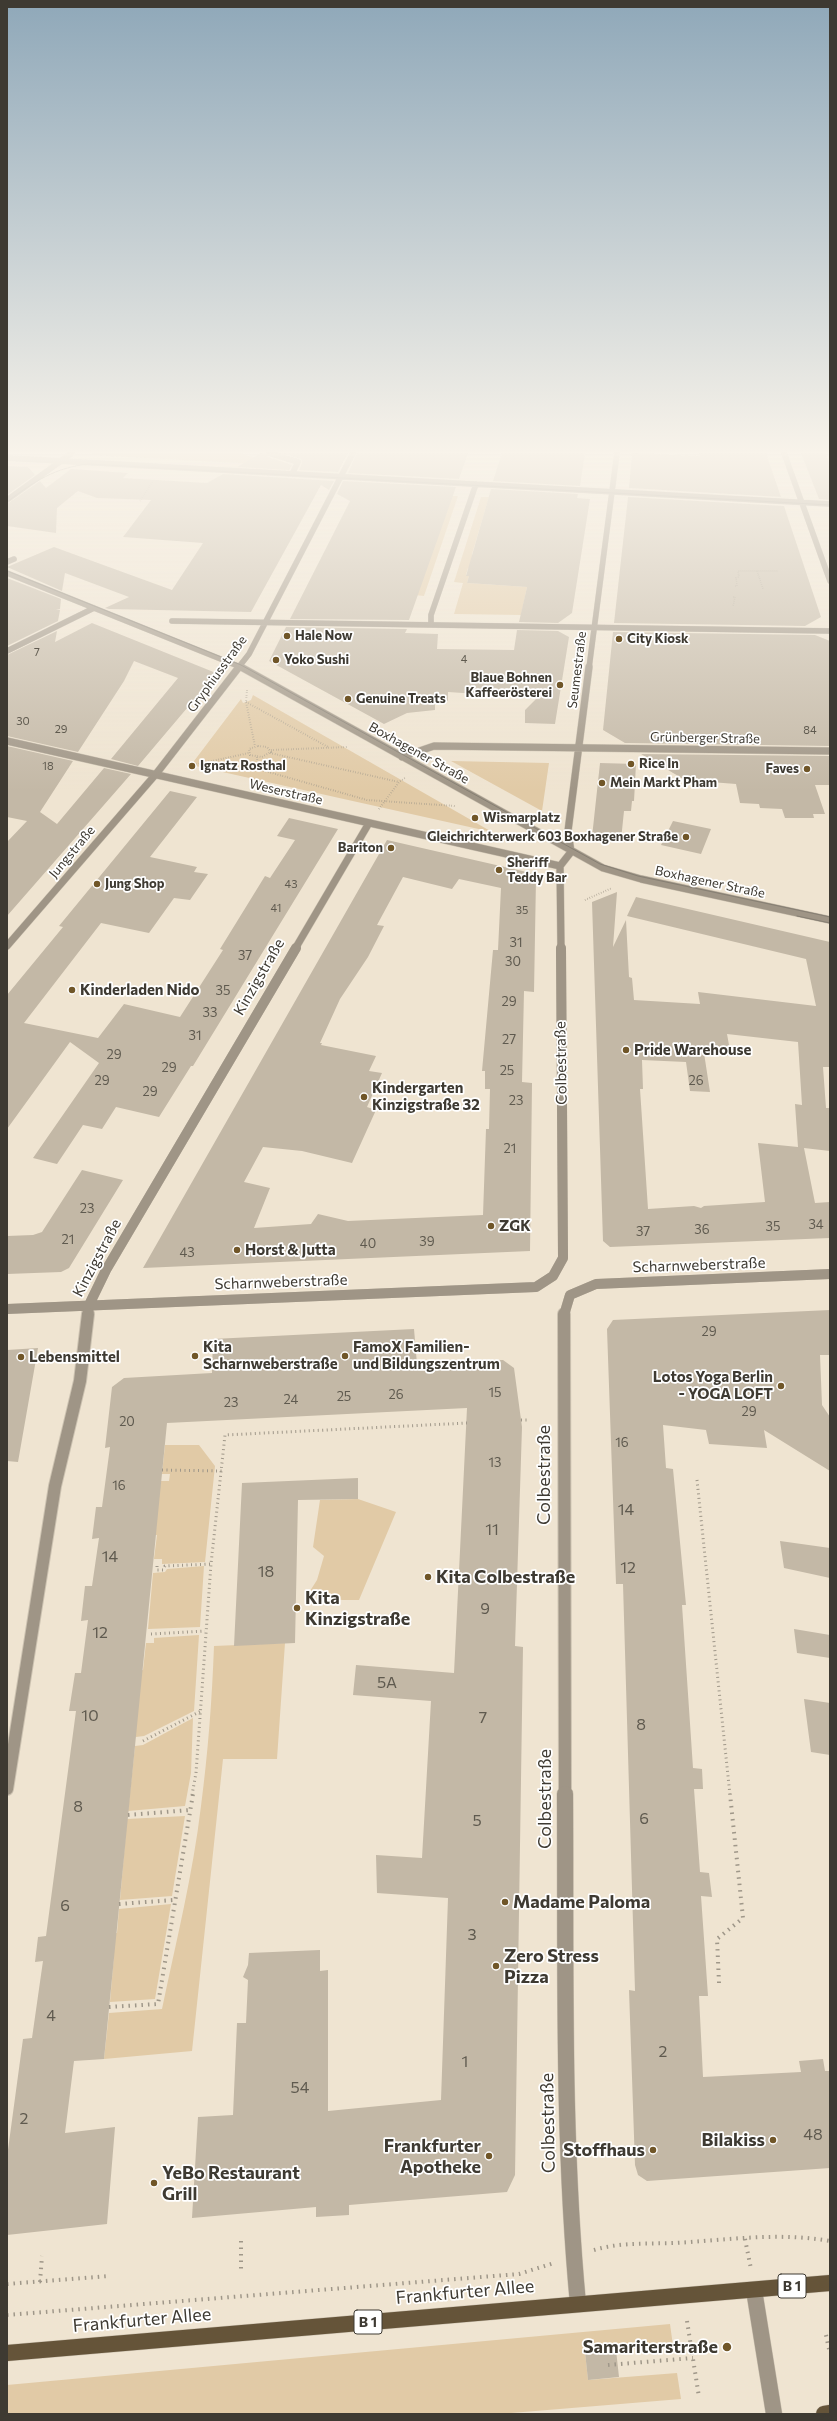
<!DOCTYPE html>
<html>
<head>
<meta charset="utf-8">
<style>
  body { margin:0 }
  #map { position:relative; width:837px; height:2421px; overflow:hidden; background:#efe4d1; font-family:Commissioner,sans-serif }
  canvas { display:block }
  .frame { position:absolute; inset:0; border:8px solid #3e3a32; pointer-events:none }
</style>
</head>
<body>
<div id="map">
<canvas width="837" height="2421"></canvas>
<div class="frame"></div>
</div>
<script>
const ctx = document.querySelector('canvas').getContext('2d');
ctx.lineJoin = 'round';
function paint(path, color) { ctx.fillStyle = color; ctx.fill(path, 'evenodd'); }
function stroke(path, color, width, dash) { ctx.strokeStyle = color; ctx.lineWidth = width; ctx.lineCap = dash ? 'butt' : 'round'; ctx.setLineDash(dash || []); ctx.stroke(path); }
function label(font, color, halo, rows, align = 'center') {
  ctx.font = font + ' Commissioner,sans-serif'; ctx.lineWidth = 3.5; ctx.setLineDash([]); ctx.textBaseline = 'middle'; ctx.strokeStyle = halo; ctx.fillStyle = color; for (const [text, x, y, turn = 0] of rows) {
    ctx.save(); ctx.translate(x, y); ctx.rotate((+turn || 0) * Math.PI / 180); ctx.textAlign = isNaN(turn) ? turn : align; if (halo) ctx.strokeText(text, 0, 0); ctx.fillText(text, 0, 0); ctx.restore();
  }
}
const green = new Path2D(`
  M93 453H240L276 465 91 455Z
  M451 496H458L424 596 414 595Z
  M481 497H489L472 554V568H468L466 575 469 576 467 583 527 587 521 615 454 614 463 583 454 582Z
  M253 695 492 832 191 765 241 699 243 703 251 700Z
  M451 761 549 763 542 811Z
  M165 1445H199L215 1466 205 1562 162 1564V1559H154L157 1535H150L161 1481H169L170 1474H162Z
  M358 1499 396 1512 359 1600C345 1600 320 1601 310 1591L317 1580 324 1556 313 1547 320 1500Z
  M204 1566 200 1627 148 1629 153 1573 165 1572 167 1569Z
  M199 1635 194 1711 144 1736 136 1737V1671L143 1670 146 1643H154V1638Z
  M285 1643 277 1759H223L192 2051 104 2059 109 2013 162 2009C176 1942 193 1874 201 1806 208 1753 212 1700 214 1646Z
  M193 1718 191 1773 185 1806 128 1811 135 1746 143 1745Z
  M185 1816 172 1896 120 1900 127 1819Z
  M171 1904 155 1999 110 2002 114 1955 110 1933H117L119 1909Z
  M670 2324 673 2346 585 2352 588 2380 677 2373 681 2399 499 2414H7V2385Z`);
const building = new Path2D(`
  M261 453H265L268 457 292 465 289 470 237 467Z
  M282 453H348L338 472 299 470 302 463 301 459Z
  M357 453H468L459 479 348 473Z
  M502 453H585L580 486 493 481Z
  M632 453 700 456 699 453H766L781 497 629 488Z
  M801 453H825L830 465V500L819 499Z
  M7 466 28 467 35 475 7 495Z
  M71 469 128 473 123 478 207 483 223 474 334 481 329 490 321 485 251 612 109 609 105 608 129 597 65 573 62 591 7 567 54 547 172 590 203 543 123 537 151 500 97 498 78 491 57 508 56 533 7 526V504L40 481 46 488Z
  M343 481 456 487 409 620 290 619 350 501 337 494Z
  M491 489 578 494 577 498 590 499 572 613 558 623 519 622 527 587 467 583 469 576H466Z
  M628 497 784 506 821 617 805 626 614 623Z
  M7 578 61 599 60 609H56L60 610 58 621 7 646Z
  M92 623 216 673 206 689 204 688 138 766 111 759 178 678 134 661 124 681 78 752 7 736V655L57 631 55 642Z
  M286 627 407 629 405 633 438 634 437 649 514 650 517 630 558 631 569 637 555 724 525 723V710L537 698 448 692V701H435V710L407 713 384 724 269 661Z
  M613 632 815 635 830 641V746L625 743 603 730Z
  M7 746 73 761 40 812 57 824 104 768 131 774 7 916V842L27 821 7 817Z
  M641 754 830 756V785H815L825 814H813L814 818H785L782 809 760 808 759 804 740 803 736 784 685 780Z
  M600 763 636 764 634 801H632L631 811H624L621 840 592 837Z
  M170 791 197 797 150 857 197 867 194 872 208 874 190 900 174 898 149 933 101 923 24 1023 98 1038 124 1004 180 1017 223 950 220 949 265 876 270 878 295 840 277 836 289 818 338 829 193 1066H191L159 1117 116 1107 102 1129 83 1125 57 1164 33 1158 99 1063 70 1042 7 1129V995L63 927 59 926Z
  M673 821 711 829 701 854 661 845Z
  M387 840 531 873 536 878 534 992 524 991 522 1082 532 1083 530 1251 143 1268ZM403 877 452 889 459 879 501 888 498 950H493L482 1071H485V1089H490L489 1129H486L483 1215 348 1221 318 1214 311 1224 254 1228 270 1188 244 1182 263 1147 302 1151 352 1163 376 1110 367 1107 382 1073 369 1071 376 1056 321 1045 322 1043H320L340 999 368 957 384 926 377 925Z
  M617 892 613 947 626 920 629 977 632 978 634 1000 700 1004 698 992 816 1006 806 959 627 916 636 897 830 942V1067H823L826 1108H830V1151L804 1148 815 1203 830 1202V1238L610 1247 603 1241 592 902ZM727 1034 798 1042 802 1105 795 1104 798 1147 758 1143 765 1202 704 1206 701 1208 694 1206 648 1209 640 1089H643L642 1060 686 1062 690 1091 710 1092 704 1053 731 1056Z
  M82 1170 123 1180 69 1268 61 1272 7 1274V1236L33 1235 42 1232Z
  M830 1310V1355H820L822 1405 830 1417V1471L764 1430 767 1448 709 1444 706 1430 663 1425 666 1468 673 1469 686 1605H682L693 1768 702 1769 703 1789H694L700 1872 709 1873 712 1897 701 1896 708 1996H699L703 2077 801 2072 799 2061 823 2059 825 2071H830V2168L647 2181 638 2175 635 2165 629 1990 635 1991 623 1584H616L607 1329 613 1320Z
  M414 1329 417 1364 503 1360 514 1368 522 1427 515 1646 523 1647 515 2175 507 2192 349 2205V2215L316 2217V2207L192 2218 198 2117 233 2115 237 2023H246L248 1980 243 1977 248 1965 249 1953 320 1950V1971L328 1970V2111L441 2100 448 1898 377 1893 376 1855 422 1858 431 1701 353 1695 356 1665 454 1673 467 1408 167 1423 104 2059 74 2061 65 2133 115 2127 107 2224 7 2235V2157L23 2039 32 2038 43 1961 35 1962 38 1937 46 1936 76 1711H69L75 1673H81L88 1620 81 1621 85 1586H92L99 1538 92 1539 96 1507H102L110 1447 105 1448 112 1387 124 1378 212 1373 213 1339Z
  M38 1348 18 1462 7 1461V1350Z
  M358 1478V1499L298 1500 295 1643 234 1646 242 1483Z
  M780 1541 830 1548V1578L784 1568Z
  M794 1629 830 1635V1658L797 1653Z
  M804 1699 830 1703V1755L811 1752Z
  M616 2350 619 2377 588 2380 585 2352Z`);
const pathFar3 = new Path2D(`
  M140 501 153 481
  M757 571 763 589
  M735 586H737L736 578 739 577 738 571H778
  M733 597H735L733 606`);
const pathFar2 = new Path2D(`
  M247 690 246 702 255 746
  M246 702 328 747
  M258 746 267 747 271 752 262 757 250 755 249 749Z
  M271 750 348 747
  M270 753 399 782
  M257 757 258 769 367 800 455 806
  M194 765 249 753
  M379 809 399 782 405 778
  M585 900 612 888`);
const pathFar1 = new Path2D(`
  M521 1420H527
  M162 1470 222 1471
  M697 1480 730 1795
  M157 1566V1570H163L165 1566 211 1564
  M151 1634 205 1631
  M143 1741 201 1711
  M192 1795 196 1773 211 1564 225 1435 467 1423`);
const path = new Path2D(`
  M128 1815 190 1810
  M119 1904 174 1900
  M719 1983 717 1939 743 1918 730 1794
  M109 2007 158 2004 193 1794
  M745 2239 751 2269
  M241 2241V2270
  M594 2250C621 2242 648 2244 675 2243 727 2240 778 2232 830 2241
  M40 2282 42 2256
  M7 2284 109 2276
  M7 2315 519 2274 554 2263
  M687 2321 699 2397
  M826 2335 830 2354
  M608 2365 693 2358`);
const minorFar4 = new Path2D(`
  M269 453 298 462 292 474
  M784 453 830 581
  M7 458 830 504
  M7 500 72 453
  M7 562 14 559
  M7 573 243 668
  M172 621 830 631
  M431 625V615L476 484
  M7 651 94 608
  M238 668 249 654 353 453
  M589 668 617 453`);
const minorFar3 = new Path2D(`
  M241 667 603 868 641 879 830 920
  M7 741 560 866
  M402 757 434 746 830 751
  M571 852 568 831 589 667
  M7 946 156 774 239 667
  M295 949 369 823
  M561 949 560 866 571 852`);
const minorFar2 = new Path2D(`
  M7 1309 536 1287 553 1276 563 1258 561 948
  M88 1315 89 1305 106 1270 296 948
  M564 1315 570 1295 596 1284 830 1274`);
const minorFar1 = new Path2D(`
  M564 1314 565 1795
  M7 1789 55 1486 80 1381 88 1314`);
const minor = new Path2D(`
  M565 1794C566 1964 562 2135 578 2304
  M754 2290 774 2414`);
const major = new Path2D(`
  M7 2353 830 2283
  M824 2414 830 2413`);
const tram = new Path2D(`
  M7 502C33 482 56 467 89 464L830 505
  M7 571 241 665 600 864 638 876 830 917
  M797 916 830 923`);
const markers = [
  [287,636,4,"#705628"],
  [619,639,4,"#705628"],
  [276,660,4,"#705628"],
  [560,685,4,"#705628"],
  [348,699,4,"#705628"],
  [631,764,4,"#705628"],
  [192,766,4,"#705628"],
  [807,769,4,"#705628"],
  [602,783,4,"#705628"],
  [475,818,4,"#705628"],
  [686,837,4,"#705628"],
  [391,848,4,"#705628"],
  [499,870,4,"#705628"],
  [97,884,4,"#705628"],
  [72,990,4,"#705628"],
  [626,1050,4,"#705628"],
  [364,1097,4,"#705628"],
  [491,1226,4,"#705628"],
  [237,1250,4,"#705628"],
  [195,1356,4,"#705628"],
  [345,1356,4,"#705628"],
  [21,1357,4,"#705628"],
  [781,1386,4,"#705628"],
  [428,1577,4,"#705628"],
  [297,1608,4,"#705628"],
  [505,1902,4,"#705628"],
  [496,1966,4,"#705628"],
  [773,2140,4,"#705628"],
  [653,2150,4,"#705628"],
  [489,2156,4,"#705628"],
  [154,2183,4,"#705628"],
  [727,2347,5,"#705628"]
];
const farNumbernames = [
  ["7",37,652],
  ["4",464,659],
  ["30",23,721],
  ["29",61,729],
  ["84",810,730],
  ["18",48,766],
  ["43",291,884],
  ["41",276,908],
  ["35",522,910]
];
const farPoinames = [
  ["Hale Now",295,636],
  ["City Kiosk",627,639],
  ["Yoko Sushi",284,660],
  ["Blaue Bohnen",552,678,"right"],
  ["Kaffeerösterei",552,693,"right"],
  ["Genuine Treats",356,699],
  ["Rice In",639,764],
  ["Ignatz Rosthal",200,766],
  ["Faves",799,769,"right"],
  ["Mein Markt Pham",610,783],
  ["Wismarplatz",483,818],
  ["Gleichrichterwerk 603 Boxhagener Straße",678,837,"right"],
  ["Bariton",383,848,"right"],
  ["Sheriff",507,863],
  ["Teddy Bar",507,878],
  ["Jung Shop",105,884]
];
const farStreetnames = [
  ["Seumestraße",577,670,-83],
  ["Gryphiusstraße",217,674,-54],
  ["Grünberger Straße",705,738,1],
  ["Boxhagener Straße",419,753,29],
  ["Weserstraße",286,792,13],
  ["Jungstraße",72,852,-50],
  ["Boxhagener Straße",710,882,12]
];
const numberNames = [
  ["31",516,943],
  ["37",245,956],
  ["30",513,962],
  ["35",223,991],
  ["29",509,1002],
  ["33",210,1013],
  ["31",195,1036],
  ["27",509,1040],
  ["29",114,1055],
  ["29",169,1068],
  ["25",507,1071],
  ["29",102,1081],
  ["26",696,1081],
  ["29",150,1092],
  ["23",516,1101],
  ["21",510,1149],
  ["23",87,1209],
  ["34",816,1225],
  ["35",773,1227],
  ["36",702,1230],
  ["37",643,1232],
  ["21",68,1240],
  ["39",427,1242],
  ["40",368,1244],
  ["43",187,1253],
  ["29",709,1332],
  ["15",495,1393],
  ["26",396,1395],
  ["25",344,1397],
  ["24",291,1400],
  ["23",231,1403],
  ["29",749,1412],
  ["20",127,1422],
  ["16",622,1443],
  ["13",495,1463],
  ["16",119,1486]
];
const shields = [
  [792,2286,28],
  [368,2322,28]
];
const shieldNames = [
  ["B 1",792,2286],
  ["B 1",368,2322]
];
const streetNames = [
  ["Kinzigstraße",259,977,-60],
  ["Colbestraße",561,1063,-91],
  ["Kinzigstraße",97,1258,-62],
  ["Scharnweberstraße",699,1265,-2],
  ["Scharnweberstraße",281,1282,-2]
];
const poiNames = [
  ["Kinderladen Nido",80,990],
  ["Pride Warehouse",634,1050],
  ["Kindergarten",372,1088],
  ["Kinzigstraße 32",372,1105],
  ["ZGK",499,1226],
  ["Horst & Jutta",245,1250],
  ["Kita",203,1347],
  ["Scharnweberstraße",203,1364],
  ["FamoX Familien-",353,1347],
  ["und Bildungszentrum",353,1364],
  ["Lebensmittel",29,1357],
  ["Lotos Yoga Berlin",773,1377,"right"],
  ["- YOGA LOFT",773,1394,"right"]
];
const nearNumbernames = [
  ["14",626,1510],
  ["11",492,1530],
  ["14",110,1557],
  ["12",628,1568],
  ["18",266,1572],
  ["9",485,1609],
  ["12",100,1633],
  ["5A",387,1683],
  ["10",90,1716],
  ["7",483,1718],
  ["8",641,1725],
  ["8",78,1807],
  ["6",644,1819],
  ["5",477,1821],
  ["6",65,1906],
  ["3",472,1935],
  ["4",51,2016],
  ["2",663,2052],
  ["1",465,2062],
  ["54",300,2088],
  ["2",24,2119],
  ["48",813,2135]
];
const nearStreetnames = [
  ["Colbestraße",544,1475,-90],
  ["Colbestraße",545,1799,-90],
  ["Colbestraße",548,2123,-91],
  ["Frankfurter Allee",465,2292,-5],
  ["Frankfurter Allee",142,2320,-5]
];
const nearPoinames = [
  ["Kita Colbestraße",436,1577],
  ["Kita",305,1598],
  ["Kinzigstraße",305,1619],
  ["Madame Paloma",513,1902],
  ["Zero Stress",504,1956],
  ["Pizza",504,1977],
  ["Bilakiss",765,2140,"right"],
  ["Frankfurter",481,2146,"right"],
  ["Apotheke",481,2167,"right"],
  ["Stoffhaus",645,2150,"right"],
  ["YeBo Restaurant",162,2173],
  ["Grill",162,2194],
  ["Samariterstraße",718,2347,"right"]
];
paint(green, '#e1caa6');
paint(building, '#c3b8a6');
stroke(minorFar4, '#ccc2b1', 6);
stroke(minorFar3, '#ccc2b1', 8);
stroke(minorFar2, '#ccc2b1', 10);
stroke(minorFar1, '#ccc2b1', 14);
stroke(minor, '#ccc2b1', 17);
stroke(major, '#ccc2b1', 17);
stroke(pathFar3, '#9f9789', 1.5, [0.5, 1.5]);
stroke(pathFar2, '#9f9789', 2, [0.5, 2]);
stroke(pathFar1, '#9f9789', 3, [1, 3.5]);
stroke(path, '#9f9789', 4, [1.5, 5]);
stroke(minorFar4, '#9f9586', 5.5);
stroke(minorFar3, '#9f9586', 7);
stroke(minorFar2, '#9f9586', 10);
stroke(minorFar1, '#9f9586', 12);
stroke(minor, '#9f9586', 16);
stroke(major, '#655439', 16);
stroke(tram, '#867f73', 1);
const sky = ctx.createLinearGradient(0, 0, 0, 792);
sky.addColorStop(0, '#8fa8b9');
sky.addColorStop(0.57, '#f8f3ea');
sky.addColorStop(1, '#f8f3ea00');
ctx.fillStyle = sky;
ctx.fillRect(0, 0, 837, 792);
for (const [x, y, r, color] of markers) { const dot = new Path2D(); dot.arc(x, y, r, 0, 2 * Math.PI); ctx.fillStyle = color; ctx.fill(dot); stroke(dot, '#fff', 1.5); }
label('11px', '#5f5a4f', null, farNumbernames);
label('bold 13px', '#3e3a32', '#fff', farPoinames, 'left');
label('13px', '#3e3a32', '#fff', farStreetnames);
label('13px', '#5f5a4f', null, numberNames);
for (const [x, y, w] of shields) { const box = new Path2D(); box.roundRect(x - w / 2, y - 12, w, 24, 3); ctx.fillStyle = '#fff'; ctx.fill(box); stroke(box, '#3e3a32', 1); }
label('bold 14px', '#3e3a32', null, shieldNames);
label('15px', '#3e3a32', '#fff', streetNames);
label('bold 15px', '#3e3a32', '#fff', poiNames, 'left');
label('16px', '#5f5a4f', null, nearNumbernames);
label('18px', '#3e3a32', '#fff', nearStreetnames);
label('bold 18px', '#3e3a32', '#fff', nearPoinames, 'left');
</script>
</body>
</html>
